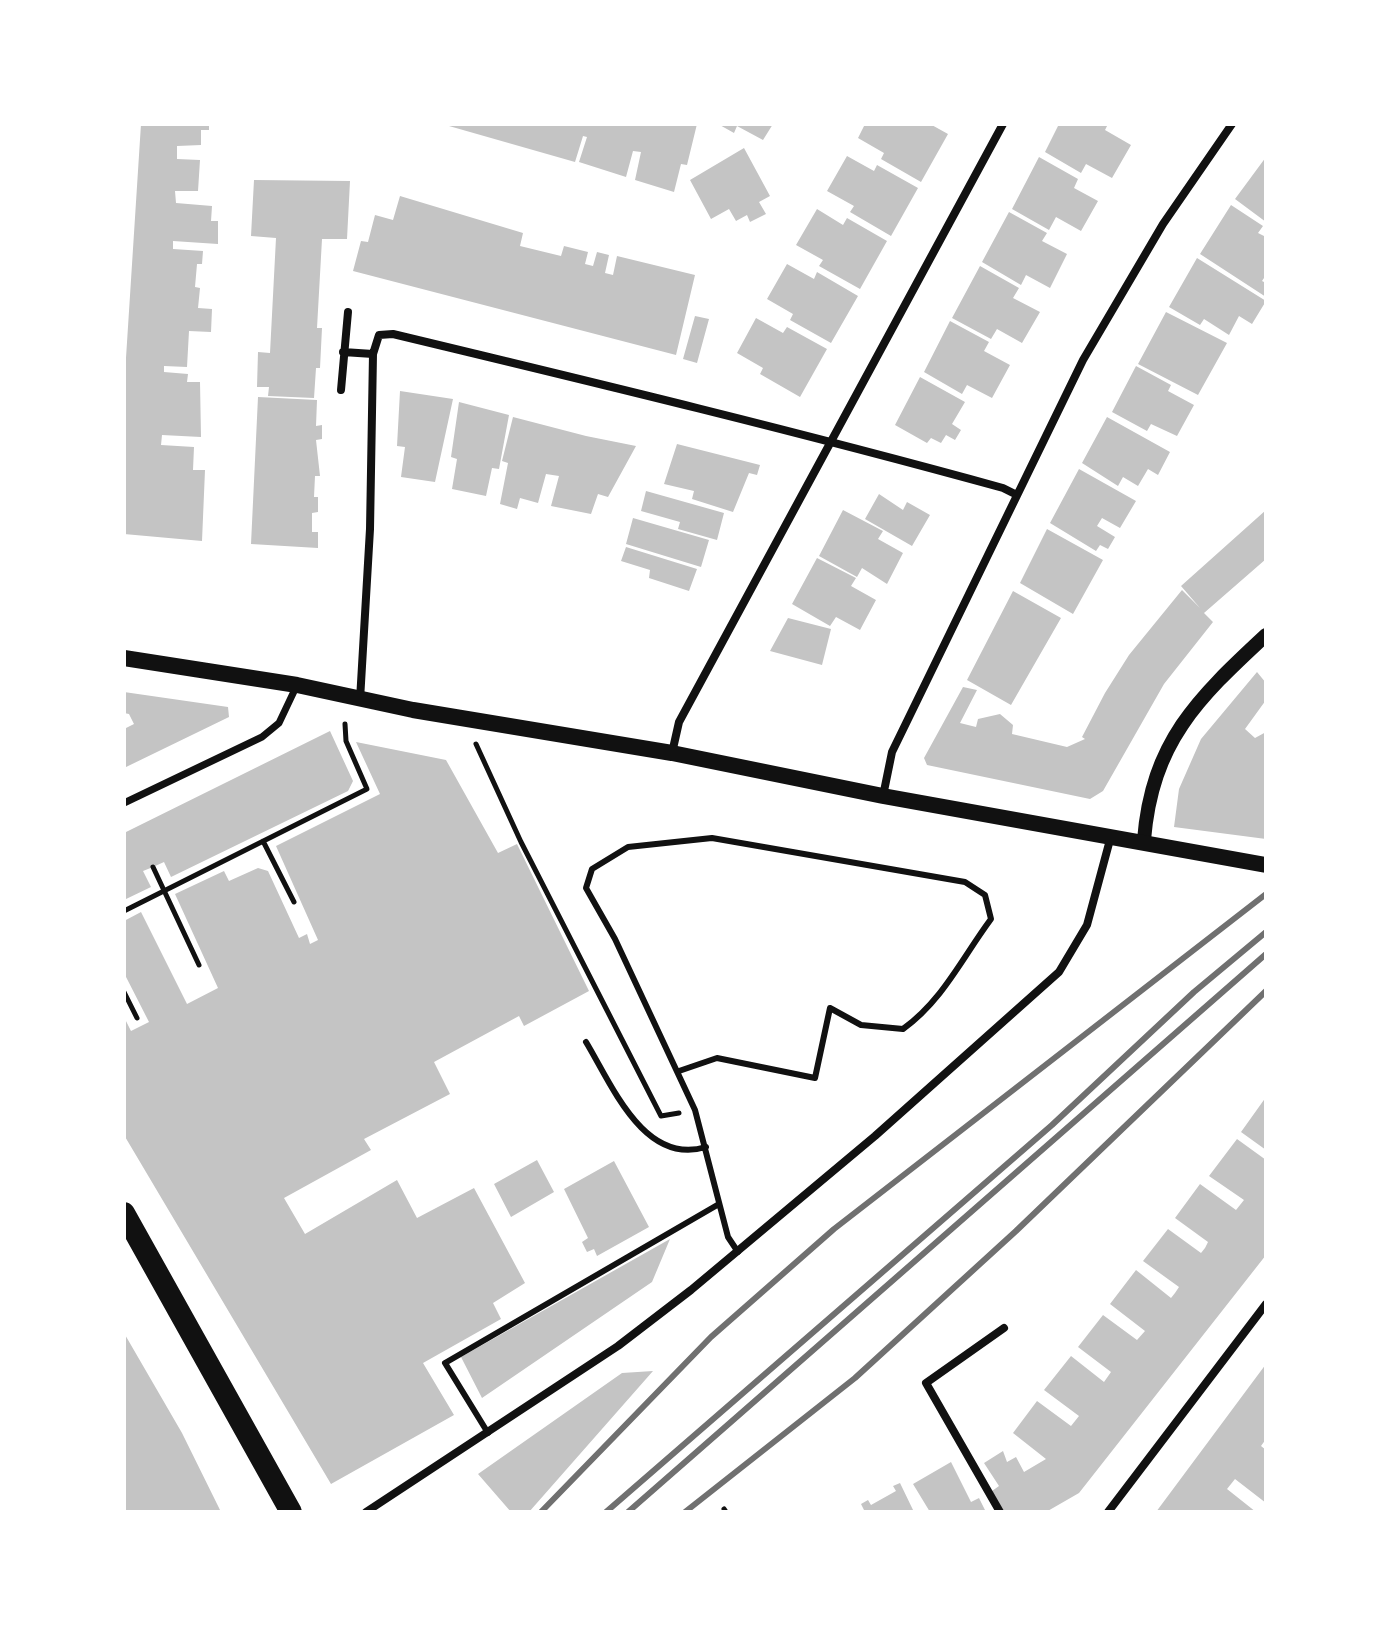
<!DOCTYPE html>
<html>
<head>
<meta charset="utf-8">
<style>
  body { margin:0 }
  #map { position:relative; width:1390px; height:1636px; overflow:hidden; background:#fff; font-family:Figtree,sans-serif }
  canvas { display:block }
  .frame { position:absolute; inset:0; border:126px solid #fff; pointer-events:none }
</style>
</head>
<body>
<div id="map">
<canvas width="1390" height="1636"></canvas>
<div class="frame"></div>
</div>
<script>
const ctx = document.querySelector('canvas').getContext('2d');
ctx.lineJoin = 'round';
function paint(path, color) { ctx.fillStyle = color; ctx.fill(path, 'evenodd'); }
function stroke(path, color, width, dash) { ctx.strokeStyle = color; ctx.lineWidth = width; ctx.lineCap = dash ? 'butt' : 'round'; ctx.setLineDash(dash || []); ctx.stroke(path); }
const building = new Path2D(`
  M141 124H209V130H201V145L177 146V159L200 160 198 191H175L176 203 212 206 211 221H218V244L173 241V249L203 251 202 264H197L195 287 200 288 198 308 212 309 211 332 189 331 187 367 164 366V372L188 374 187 382H200L201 437 162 435 161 445 194 447 193 470H205L202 541 124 534V389Z
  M442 124H697L687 165 681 164 674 192 635 180 641 152 633 151 626 177 579 162 587 137 583 136 575 162Z
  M718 124H773L763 140 737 126 734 133Z
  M865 124H930L948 134 921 182 881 159 884 153 858 138Z
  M1059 124H1108L1105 130 1131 145 1112 178 1086 164 1081 173 1045 152Z
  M744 148 770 196 759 202 766 214 750 222 747 215 736 221 729 209 711 219 690 180Z
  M847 156 874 171 877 165 918 188 891 236 850 212 854 206 827 191Z
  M1039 157 1078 179 1074 188 1098 201 1081 231 1056 217 1049 230 1012 209Z
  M1266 157V222L1235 199Z
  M254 180 350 181 347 239H322L317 328H322L320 368H316L314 398 268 396 269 387H257L258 352 270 353 276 238 251 236Z
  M400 196 523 233 520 246 561 256 564 246 588 252 585 264 593 266 597 252 609 255 605 273 613 275 617 256 695 275 676 355 353 271 361 241 368 242 375 215 393 220Z
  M1231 205 1263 226 1258 233 1266 237V275L1262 281 1266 283V297L1200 254Z
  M817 209 843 225 847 218 887 241 860 289 819 266 823 260 796 245Z
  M1009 212 1047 233 1042 241 1067 254 1050 288 1026 275 1021 285 982 262Z
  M1197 258 1266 301 1252 324 1239 316 1229 335 1204 319 1200 325 1169 307Z
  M787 264 814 279 817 272 858 296 831 343 790 320 793 314 767 299Z
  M980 266 1019 288 1013 298 1040 312 1022 343 997 329 991 339 952 318Z
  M1166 312 1227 343 1198 395 1138 364Z
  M695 316 709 319 697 363 683 359Z
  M756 318 783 333 787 327 827 349 800 397 760 374 763 368 737 353Z
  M950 321 989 342 984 351 1010 365 992 398 967 385 962 394 924 372Z
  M1136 366 1171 385 1168 391 1194 405 1177 436 1151 424 1147 431 1112 412Z
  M920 377 965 402 952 424 961 430 955 440 946 435 941 443 931 438 927 443 895 425Z
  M400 391 453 399 435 482 401 477 405 447 397 446Z
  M258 397 317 400 316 426 322 425V439L316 440 320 476H315L314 497H318V512L312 513V532H318V548L251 544Z
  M459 402 509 415 499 469 492 468 486 496 452 489 457 459 451 457Z
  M513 417 586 436 636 446 608 497 598 494 591 514 551 506 559 476 546 474 538 503 520 498 517 509 500 504 508 463 502 461Z
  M1107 417 1170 452 1158 475 1148 469 1138 486 1123 477 1118 486 1082 463Z
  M677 444 760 465 757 475 749 473 733 512 692 499 694 491 664 484Z
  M1079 469 1136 501 1120 528 1102 518 1097 526 1115 537 1108 549 1100 545 1096 551 1050 523Z
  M646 491 724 513 717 540 678 529 680 522 641 511Z
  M879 494 903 510 907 502 930 515 912 546 865 519Z
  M843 510 883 531 878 539 903 553 887 584 862 568 857 577 819 556Z
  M1266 510V559L1204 613 1213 622 1164 684 1103 791 1090 799 927 765 924 758 963 687 977 690 960 723 976 727 978 719 1000 714 1013 725 1012 734 1067 747 1085 739 1082 737 1105 693 1129 655 1182 590 1200 608 1181 586Z
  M633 518 709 540 701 567 626 544Z
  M1047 529 1103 560 1073 614 1020 583Z
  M626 547 697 569 689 591 649 578 650 570 621 561Z
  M817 558 856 578 851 586 876 600 860 630 836 617 830 626 792 604Z
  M1013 591 1061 618 1011 705 967 680Z
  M788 618 831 629 822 665 770 651Z
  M1257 672 1266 683V700L1245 729 1255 738 1266 732V839L1174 827 1179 789 1201 739Z
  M124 692 228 707 229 717 124 768V729L134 724 129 714 124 713Z
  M330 731 353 781 348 791 171 877 164 862 153 867 143 871 151 887 124 900V833Z
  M356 742 446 760 498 853 517 844 589 991 524 1026 519 1016 434 1062 450 1094 364 1139 371 1150 284 1198 305 1234 397 1180 417 1218 474 1188 525 1283 493 1303 501 1319 423 1363 454 1415 331 1484 124 1135V1017L131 1031 149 1022 124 973V921L141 912 187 1004 218 988 175 894 224 871 229 881 258 868 268 871 299 938 307 934 310 944 318 940 276 846 380 794Z
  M1266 1097V1150L1241 1132Z
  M1237 1139 1266 1160V1255L1079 1493 1046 1512H1004L992 1491 999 1486 984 1463 1003 1451 1007 1462 1016 1457 1024 1472 1046 1459 1013 1433 1037 1401 1071 1426 1079 1416 1044 1390 1071 1356 1104 1382 1111 1372 1078 1347 1103 1315 1137 1340 1145 1331 1110 1304 1136 1270 1171 1298 1175 1293 1179 1287 1143 1261 1168 1229 1201 1253 1205 1248 1208 1242 1175 1218 1200 1184 1236 1210 1244 1200 1209 1176Z
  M537 1160 554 1192 511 1217 494 1184Z
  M614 1161 649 1227 597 1256 594 1249 587 1252 582 1242 588 1238 564 1189Z
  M670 1239 652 1282 482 1398 461 1357Z
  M124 1333 182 1433 221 1512H124Z
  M1266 1364V1439L1261 1446 1266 1450V1503L1235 1479 1227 1489 1256 1512H1156Z
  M653 1371 529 1512H511L478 1474 622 1373Z
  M951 1462 971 1502 979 1498 986 1512H930L913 1484Z
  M900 1483 914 1512H865L861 1504 868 1500 871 1505 896 1491 893 1486Z`);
const path = new Path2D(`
  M476 744 521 842 661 1116 679 1113
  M263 841 294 902
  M153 867 199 965
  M124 911 367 789 346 741 345 724
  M124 992 137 1018
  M724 1509 726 1512`);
const service = new Path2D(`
  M586 1042C612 1085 644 1166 706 1147
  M679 1071 717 1058 815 1078 830 1008 861 1025 903 1029C943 1000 962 958 991 919L985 895 965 882 712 838 628 847 592 869 586 888 615 939 695 1110 728 1237 738 1252
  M488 1433 445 1363 719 1204`);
const pedestrian = new Path2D(`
  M124 803 262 737 279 723 297 685`);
const minor = new Path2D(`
  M343 352 373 354
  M341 390 348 312
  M360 700 370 529 373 354 379 335 393 334C597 383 800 432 1003 488L1015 494
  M672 753 679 722 1003 124
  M883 796 892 752 1083 360 1163 224 1232 124
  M366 1512 618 1346 691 1290 875 1136 1059 972 1087 925 1111 836
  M1000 1512 926 1383 1004 1328
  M1108 1512 1266 1304`);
const tertiary = new Path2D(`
  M1144 840C1152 742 1197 699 1266 635`);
const secondary = new Path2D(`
  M124 658 297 685 413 710 672 753 883 796 1266 865`);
const trunk = new Path2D(`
  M124 1213 291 1512`);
const rail = new Path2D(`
  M541 1512 711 1337 834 1229 1266 894
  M606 1512 1052 1125 1194 992 1266 932
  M628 1512 1266 954
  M685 1512 855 1378 1016 1231 1266 991`);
paint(building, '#c4c4c4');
stroke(path, '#111', 5);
stroke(service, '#111', 6);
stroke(pedestrian, '#111', 7);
stroke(minor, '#111', 8);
stroke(tertiary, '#111', 14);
stroke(secondary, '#111', 16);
stroke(trunk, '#111', 22);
stroke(rail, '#707070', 6);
</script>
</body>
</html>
